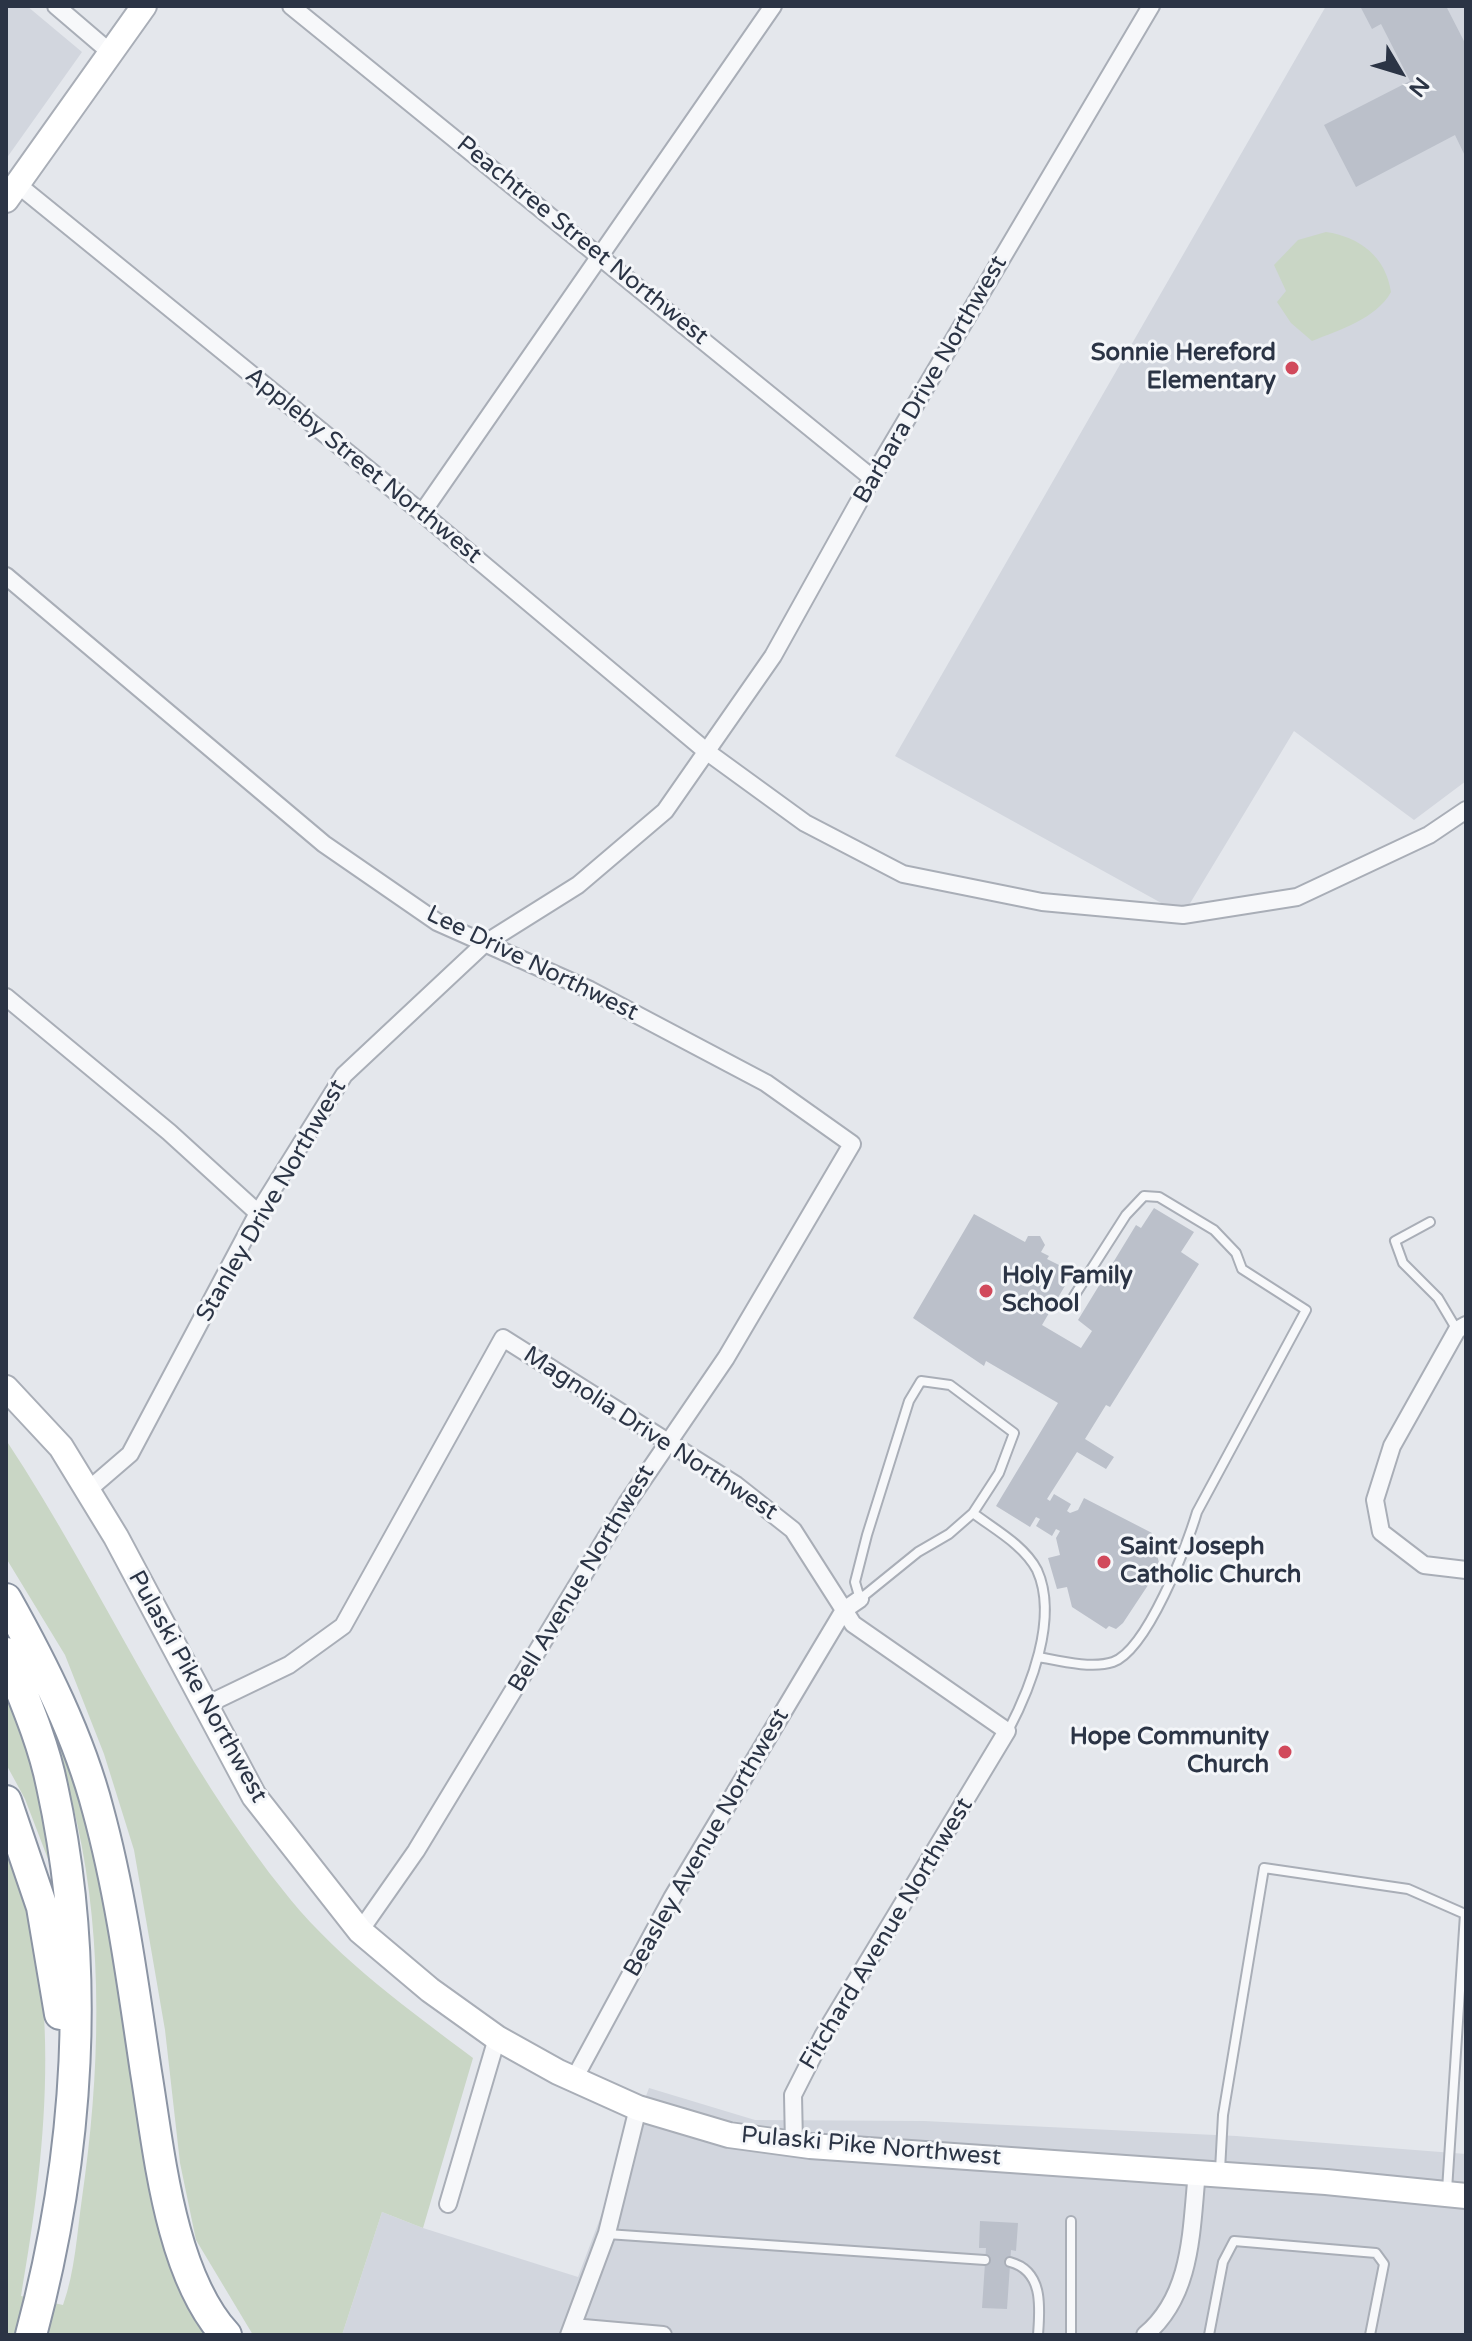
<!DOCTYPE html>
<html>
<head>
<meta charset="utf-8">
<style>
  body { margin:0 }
  #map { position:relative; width:1472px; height:2341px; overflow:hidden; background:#e4e7ec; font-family:"Varela Round",sans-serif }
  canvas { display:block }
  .frame { position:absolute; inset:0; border:8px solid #2b3445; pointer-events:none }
  .north { position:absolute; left:1360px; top:32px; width:80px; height:80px; -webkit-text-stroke:6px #f4f6f9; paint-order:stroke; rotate:128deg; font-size:22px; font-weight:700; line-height:32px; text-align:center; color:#2b3445 }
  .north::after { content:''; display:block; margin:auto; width:28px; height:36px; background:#2b3445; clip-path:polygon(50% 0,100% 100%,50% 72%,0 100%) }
</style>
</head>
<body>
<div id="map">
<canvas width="1472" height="2341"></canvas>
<div class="frame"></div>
<div class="north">N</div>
</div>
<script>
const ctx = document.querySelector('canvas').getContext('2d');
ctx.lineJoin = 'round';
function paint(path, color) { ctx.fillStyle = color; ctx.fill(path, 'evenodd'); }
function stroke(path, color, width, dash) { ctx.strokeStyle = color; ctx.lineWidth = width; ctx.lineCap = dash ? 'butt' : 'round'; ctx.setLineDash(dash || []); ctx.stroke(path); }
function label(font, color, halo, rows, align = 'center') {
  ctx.font = font + ' "Varela Round",sans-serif'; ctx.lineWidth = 6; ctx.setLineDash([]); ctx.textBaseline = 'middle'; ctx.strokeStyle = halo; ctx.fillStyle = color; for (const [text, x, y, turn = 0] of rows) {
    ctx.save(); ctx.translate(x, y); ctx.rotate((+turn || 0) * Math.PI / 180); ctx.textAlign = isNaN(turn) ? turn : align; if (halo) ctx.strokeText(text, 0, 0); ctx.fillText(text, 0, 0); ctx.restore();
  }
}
const built = new Path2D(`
  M6 6H27L82 52 6 159Z
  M1326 6H1466V781L1414 820 1294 731 1183 915 895 756Z
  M649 2088 755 2120 924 2121 1236 2136 1466 2154V2335H342L382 2212 423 2228 578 2277Z`);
const green = new Path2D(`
  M1326 232C1360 237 1386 257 1391 292 1376 319 1339 330 1312 341L1291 323 1277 302 1286 291 1274 265 1298 240Z
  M6 1440C105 1590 176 1759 290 1899 342 1962 408 2009 473 2058L423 2228 382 2212 342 2335H253L196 2240 180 2163 165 2030 134 1850 104 1754 65 1655 6 1558Z
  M37 1677 90 1824 130 2048 211 2335H6V1826C63 1982 49 2136 21 2296L63 2305C75 2272 77 2233 82 2198 100 2076 104 1944 77 1823 66 1774 51 1725 37 1677Z
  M6 1678 40 1746 56 1880 25 1799 6 1764Z`);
const building = new Path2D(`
  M1360 6H1446L1466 45V158L1455 135 1356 187 1324 125 1410 81 1381 24 1372 29Z
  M1154 1208 1194 1232 1181 1252 1199 1264 1110 1407 1106 1405 1085 1439 1114 1457 1106 1469 1077 1452 1047 1499 1050 1501 1054 1494 1071 1504 1067 1511 1070 1513 1078 1510 1084 1498 1152 1533 1160 1567 1123 1623 1116 1629 1109 1626 1106 1629 1072 1607 1067 1587 1057 1589 1048 1558 1060 1555 1056 1538 1060 1531 1056 1529 1052 1536 1036 1526 1040 1519 1036 1517 1030 1527 996 1506 1058 1403 986 1361 984 1366 913 1318 974 1214 1025 1242 1028 1236H1040L1045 1245 1041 1252 1049 1256 1047 1259 1073 1272 1042 1325 1081 1348 1092 1331 1078 1320 1136 1225 1141 1228Z
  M980 2221 1018 2223 1016 2251 1011 2250 1007 2309 982 2308 986 2248H979Z`);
const service = new Path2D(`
  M1430 1222 1395 1241 1403 1263 1438 1298 1457 1330
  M921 1381 950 1385 1014 1433 999 1473 973 1513 949 1534 918 1552 860 1599 855 1582 867 1535 909 1401Z
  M973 1513C994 1529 1024 1545 1037 1570 1059 1618 1030 1689 1008 1731
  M1039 1657C1060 1661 1092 1669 1113 1662 1147 1650 1187 1546 1197 1512L1306 1310 1242 1269 1236 1253 1214 1230 1159 1197 1144 1196 1126 1215 1069 1304
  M1220 2170 1223 2115 1264 1868 1408 1889 1465 1914 1447 2190
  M607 2234 985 2260
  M1010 2262C1044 2271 1040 2308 1038 2335
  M1071 2335V2221
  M1209 2335 1223 2262 1234 2241 1376 2253 1384 2264 1370 2335`);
const minor = new Path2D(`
  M56 6 111 53
  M291 6 872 478
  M17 184 422 513 706 751 805 823 903 874 1042 902 1183 915 1297 897 1429 835 1466 810
  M422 513 773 6
  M6 576 324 844 437 922 590 990 766 1083 852 1144 726 1358 627 1503 416 1851 360 1931
  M6 997 169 1132 258 1213
  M1466 1325 1457 1330 1392 1446 1375 1500 1381 1532 1424 1565 1466 1570
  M87 1491 130 1454 258 1213 344 1075 484 944 578 885 665 811 773 656 872 478 1151 6
  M206 1705 289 1665 343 1626 503 1338 736 1485 793 1530 853 1624 1007 1731 823 2036 793 2095 794 2144
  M574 2079 672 1898 844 1610 860 1599
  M448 2204 497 2038
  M572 2327 663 2335
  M569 2335 607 2233 638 2108
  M1145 2335C1193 2295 1191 2229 1197 2172`);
const secondary = new Path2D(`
  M6 200 144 6
  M6 1388 61 1447 116 1537 254 1796 360 1931 430 1990 497 2038 558 2072 638 2108 729 2135 810 2146 1326 2182 1466 2196`);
const motorway = new Path2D(`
  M6 1599C43 1665 79 1737 98 1810 121 1894 133 1985 146 2072 159 2151 170 2274 226 2335
  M6 1653C23 1696 43 1741 52 1786 92 1968 79 2156 31 2335
  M6 1801 42 1907 60 2014`);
const markers = [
  [1292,368,8,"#d1495b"],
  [986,1291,8,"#d1495b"],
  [1104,1562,8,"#d1495b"],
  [1285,1752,8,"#d1495b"]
];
const streetNames = [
  ["Peachtree Street Northwest",582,241,39],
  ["Barbara Drive Northwest",931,380,-60],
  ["Appleby Street Northwest",363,466,39],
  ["Lee Drive Northwest",532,964,26],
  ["Stanley Drive Northwest",272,1201,-60],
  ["Magnolia Drive Northwest",650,1434,33],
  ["Bell Avenue Northwest",582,1579,-59],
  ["Pulaski Pike Northwest",197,1687,61],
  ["Beasley Avenue Northwest",707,1843,-60],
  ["Fitchard Avenue Northwest",887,1934,-59],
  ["Pulaski Pike Northwest",871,2147,5]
];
const poiNames = [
  ["Sonnie Hereford",1276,354],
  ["Elementary",1276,382],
  ["Holy Family",1002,1277,"left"],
  ["School",1002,1305,"left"],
  ["Saint Joseph",1120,1548,"left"],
  ["Catholic Church",1120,1576,"left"],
  ["Hope Community",1269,1738],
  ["Church",1269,1766]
];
paint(built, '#d2d6de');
paint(green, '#c9d6c5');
paint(building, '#bbc0ca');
stroke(service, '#a9aeb7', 12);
stroke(minor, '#a9aeb7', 20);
stroke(secondary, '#a9aeb7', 28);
stroke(motorway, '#8b94a3', 34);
stroke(service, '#f7f8fa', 8);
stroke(minor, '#f7f8fa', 16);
stroke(secondary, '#fff', 24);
stroke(motorway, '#fff', 30);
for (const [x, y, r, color] of markers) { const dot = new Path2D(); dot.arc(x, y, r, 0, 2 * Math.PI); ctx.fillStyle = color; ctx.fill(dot); stroke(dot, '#f4f6f9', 3); }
label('24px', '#2b3445', '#f4f6f9', streetNames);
label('bold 24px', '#2b3445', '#f4f6f9', poiNames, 'right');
</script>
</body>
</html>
